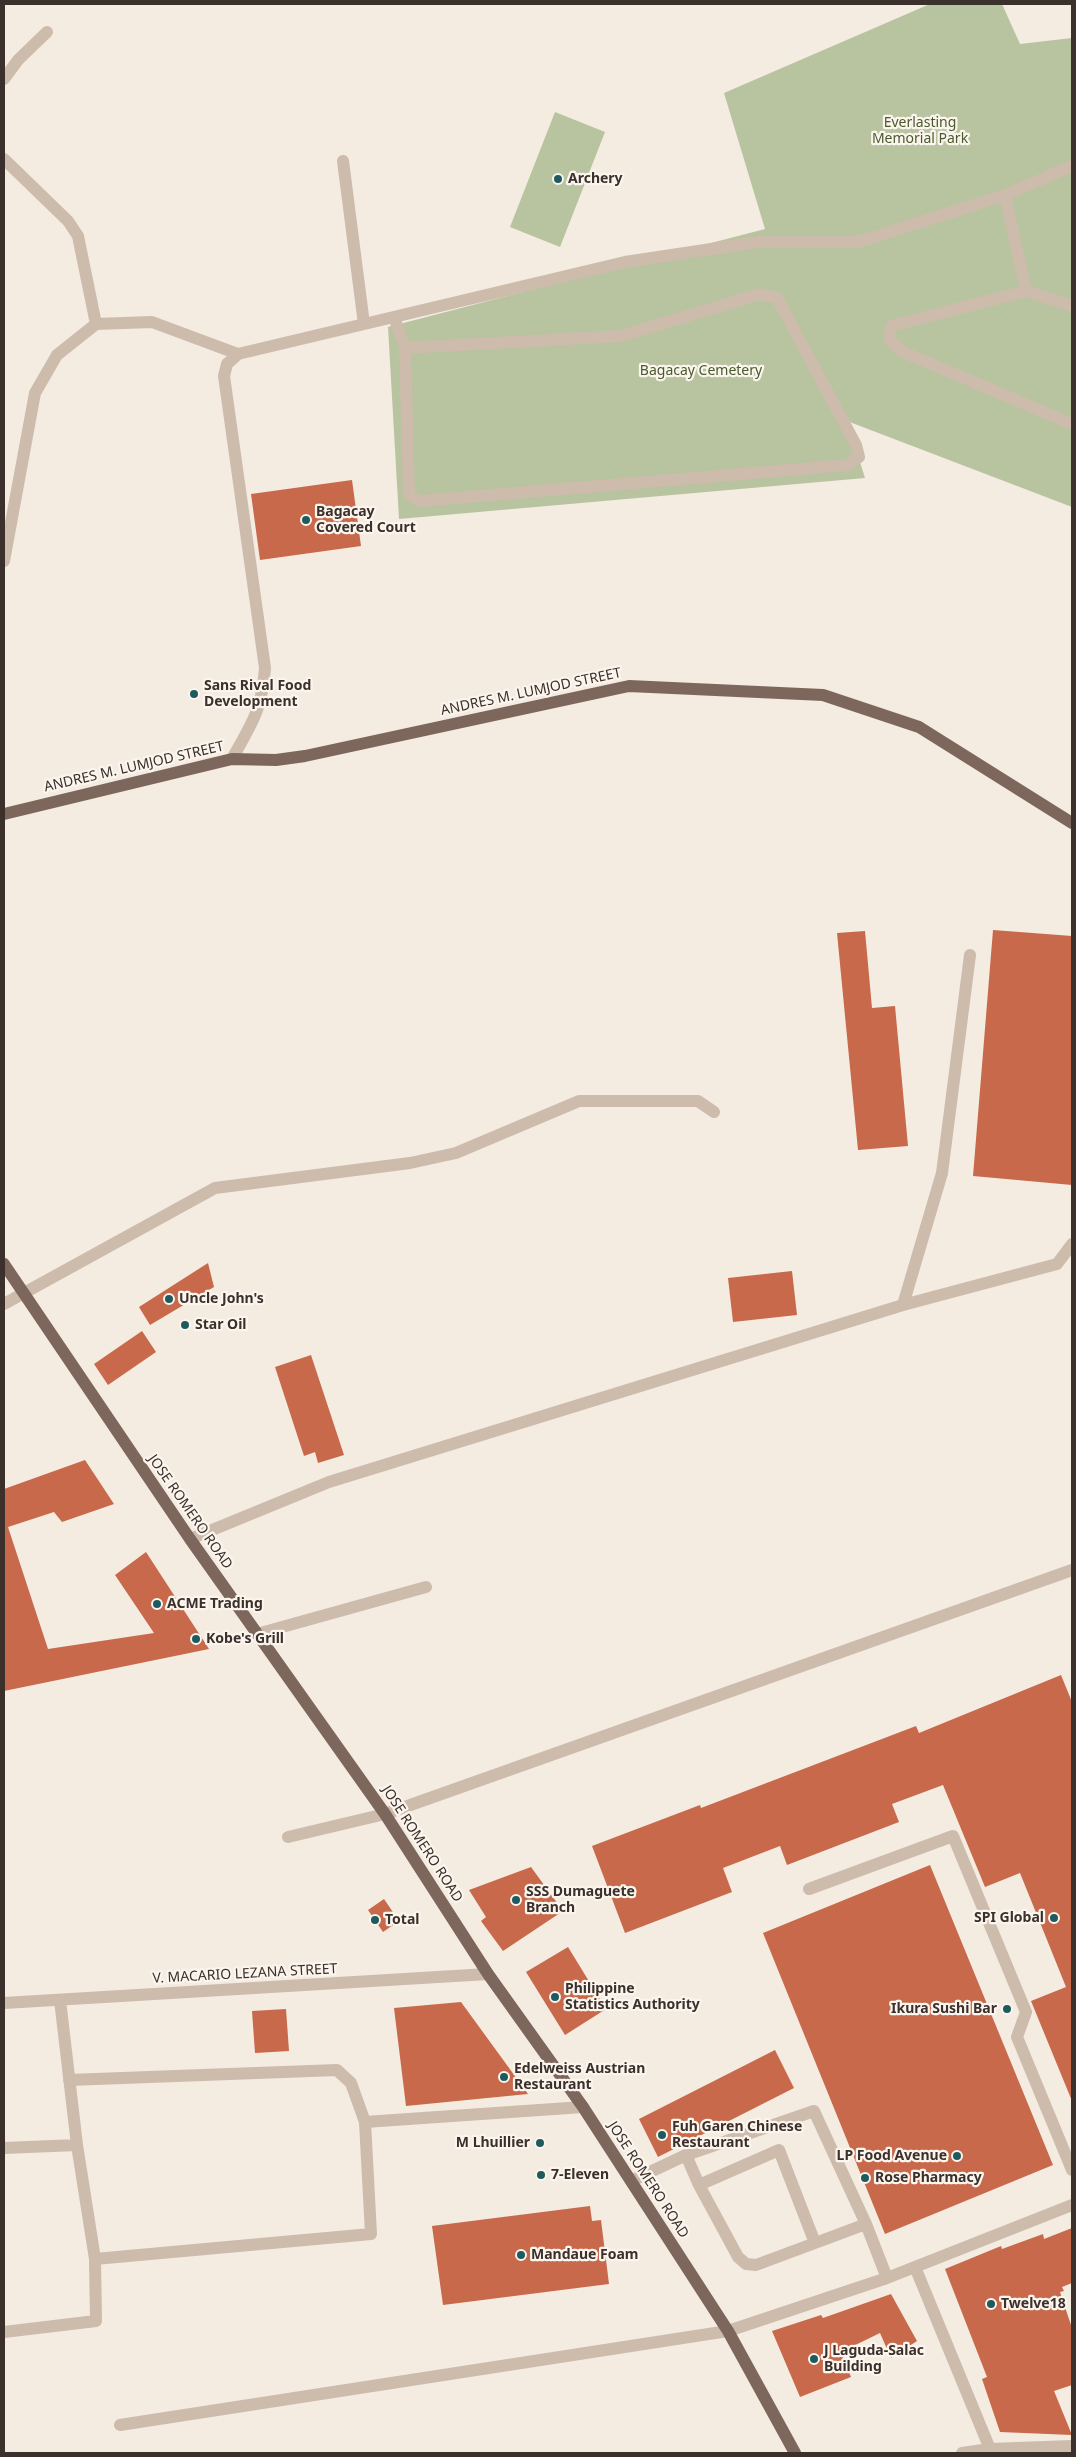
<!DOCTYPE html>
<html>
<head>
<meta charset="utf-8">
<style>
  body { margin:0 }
  #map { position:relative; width:1076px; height:2457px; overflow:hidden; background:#f4ebe1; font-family:"Noto Sans",sans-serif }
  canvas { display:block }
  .frame { position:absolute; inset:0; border:5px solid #3b302b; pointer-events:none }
</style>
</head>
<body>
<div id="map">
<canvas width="1076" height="2457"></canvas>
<div class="frame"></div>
</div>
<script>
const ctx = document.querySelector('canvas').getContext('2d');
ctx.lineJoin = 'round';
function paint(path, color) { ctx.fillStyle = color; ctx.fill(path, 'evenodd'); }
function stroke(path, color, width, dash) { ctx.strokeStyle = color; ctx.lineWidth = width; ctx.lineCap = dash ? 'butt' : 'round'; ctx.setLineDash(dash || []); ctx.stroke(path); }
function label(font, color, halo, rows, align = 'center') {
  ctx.font = font + ' "Noto Sans",sans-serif'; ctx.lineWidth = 4.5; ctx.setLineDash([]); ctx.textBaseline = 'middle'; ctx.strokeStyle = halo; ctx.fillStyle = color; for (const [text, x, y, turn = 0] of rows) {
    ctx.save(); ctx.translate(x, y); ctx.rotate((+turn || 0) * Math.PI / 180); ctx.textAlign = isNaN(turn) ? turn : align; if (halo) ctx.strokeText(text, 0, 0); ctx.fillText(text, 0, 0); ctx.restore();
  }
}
const green = new Path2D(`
  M930 4H1002L1020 44 1072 38V507L847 421 865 478 399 519 388 327 765 229 724 93Z
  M555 112 605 132 560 247 510 227Z`);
const building = new Path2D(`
  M352 480 361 546 260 560 251 494Z
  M993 930 1072 936V1185L973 1176Z
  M865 931 872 1008 895 1006 908 1146 858 1150 837 933Z
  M208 1263 214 1287 150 1325 139 1307Z
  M792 1271 797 1315 733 1322 728 1278Z
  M142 1331 156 1352 108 1385 94 1364Z
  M311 1355 344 1455 318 1463 315 1452 304 1456 275 1367Z
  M85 1460 114 1504 62 1522 54 1512 8 1527 48 1649 154 1633 115 1575 146 1552 209 1649 4 1691V1489Z
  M1061 1675 1072 1702V2101L1031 2001 1066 1987 1020 1873 985 1887 943 1785 892 1804 899 1822 787 1865 780 1846 723 1868 732 1892 625 1933 592 1846 700 1805 701 1808 916 1726 919 1733Z
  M930 1865 1053 2165 885 2234 763 1933Z
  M531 1867 563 1911 503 1951 481 1921 486 1917 469 1890Z
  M384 1899 399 1921 383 1932 368 1910Z
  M568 1947 606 2009 565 2035 526 1972Z
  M461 2002 528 2094 406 2106 394 2008Z
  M286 2009 289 2051 255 2053 252 2011Z
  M775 2050 794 2088 658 2157 639 2119Z
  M590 2206 592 2221 601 2220 609 2284 443 2305 432 2226Z
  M1072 2228V2283L1062 2287 1064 2291 1060 2292 1072 2328V2385L1054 2391 1072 2435 1000 2432 982 2379 987 2377 945 2269 1001 2246 1002 2249 1043 2234 1044 2239Z
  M891 2294 917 2341 891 2358 880 2333 841 2352 851 2377 800 2397 772 2331 821 2315 823 2318Z`);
const minor = new Path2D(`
  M4 79 18 60 47 32
  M4 159 68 221 78 236 96 324 152 322 238 354
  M343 161 364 324
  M1005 195 1026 291
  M1072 306 1026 291 891 326 889 339 901 351 1072 424
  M394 317 405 348 409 495 420 501 848 465 859 457 856 445 777 298 760 294 621 336 405 348
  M4 561 35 393 57 355 96 324
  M232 759C252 723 262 710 265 668L224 376 227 364 238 354 625 262 758 242H858L1005 195 1072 166
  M4 1304 215 1188 410 1163 456 1153 579 1101H698L714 1112
  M903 1305 942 1173 970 955
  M190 1539 329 1482 903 1305 1057 1264 1072 1244
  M257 1634 426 1587
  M288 1837 385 1814 1072 1570
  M809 1889 953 1836 1026 2012 1017 2037 1072 2170
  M4 2003 488 1974
  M69 2080 337 2070 351 2083 365 2122
  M4 2148 77 2145
  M686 2155 699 2185 738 2257 746 2264 756 2265 866 2224
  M631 2181 686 2155 814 2111 866 2224 887 2278
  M699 2185 779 2150 815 2243
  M95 2259 371 2234 365 2122 583 2107
  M915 2267 990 2449
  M4 2332 96 2321 95 2259 77 2145 60 2000
  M120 2425 728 2331 887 2278 1072 2205
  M962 2453 990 2449 1072 2446`);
const major = new Path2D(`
  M4 814 232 759 276 760 305 756 629 686 823 695 919 727 1072 823
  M4 1264 190 1539 385 1814 488 1974 583 2107 728 2331 795 2453`);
const markers = [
  [558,179,5,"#1f5a5e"],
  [306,520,5,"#1f5a5e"],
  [194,694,5,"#1f5a5e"],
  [169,1299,5,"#1f5a5e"],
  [185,1325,5,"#1f5a5e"],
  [157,1604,5,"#1f5a5e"],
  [196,1639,5,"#1f5a5e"],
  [516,1900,5,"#1f5a5e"],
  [1054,1918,5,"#1f5a5e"],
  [375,1920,5,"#1f5a5e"],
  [555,1997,5,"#1f5a5e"],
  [1007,2009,5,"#1f5a5e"],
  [504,2077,5,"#1f5a5e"],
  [662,2135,5,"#1f5a5e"],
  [540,2143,5,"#1f5a5e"],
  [957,2156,5,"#1f5a5e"],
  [541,2175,5,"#1f5a5e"],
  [865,2178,5,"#1f5a5e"],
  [521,2255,5,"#1f5a5e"],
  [991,2304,5,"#1f5a5e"],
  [814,2359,5,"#1f5a5e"]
];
const parkNames = [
  ["Everlasting",920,123],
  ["Memorial Park",920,139],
  ["Bagacay Cemetery",701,371]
];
const poiNames = [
  ["Archery",568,179],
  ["Bagacay",316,512],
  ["Covered Court",316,528],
  ["Sans Rival Food",204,686],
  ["Development",204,702],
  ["Uncle John's",179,1299],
  ["Star Oil",195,1325],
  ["ACME Trading",167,1604],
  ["Kobe's Grill",206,1639],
  ["SSS Dumaguete",526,1892],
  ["Branch",526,1908],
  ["SPI Global",1044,1918,"right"],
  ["Total",385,1920],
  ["Philippine",565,1989],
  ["Statistics Authority",565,2005],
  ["Ikura Sushi Bar",997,2009,"right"],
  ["Edelweiss Austrian",514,2069],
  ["Restaurant",514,2085],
  ["Fuh Garen Chinese",672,2127],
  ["Restaurant",672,2143],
  ["M Lhuillier",530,2143,"right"],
  ["LP Food Avenue",947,2156,"right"],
  ["7-Eleven",551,2175],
  ["Rose Pharmacy",875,2178],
  ["Mandaue Foam",531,2255],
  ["Twelve18",1001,2304],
  ["J Laguda-Salac",824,2351],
  ["Building",824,2367]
];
const streetNames = [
  ["ANDRES M. LUMJOD STREET",531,692,-12],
  ["ANDRES M. LUMJOD STREET",134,767,-13],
  ["JOSE ROMERO ROAD",190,1512,55],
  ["JOSE ROMERO ROAD",422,1844,57],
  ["V. MACARIO LEZANA STREET",245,1974,-3],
  ["JOSE ROMERO ROAD",648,2180,57]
];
paint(green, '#b8c4a0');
paint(building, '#c8694b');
stroke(minor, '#cdbbac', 12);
stroke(major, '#7d675c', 12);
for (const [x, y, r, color] of markers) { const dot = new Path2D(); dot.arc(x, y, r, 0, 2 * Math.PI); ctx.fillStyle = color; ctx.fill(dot); stroke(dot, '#fbf5ee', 2); }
label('14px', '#4a5a2e', '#fbf5ee', parkNames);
label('bold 14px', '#3b302b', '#fbf5ee', poiNames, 'left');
label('14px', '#3b302b', '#fbf5ee', streetNames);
</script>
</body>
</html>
